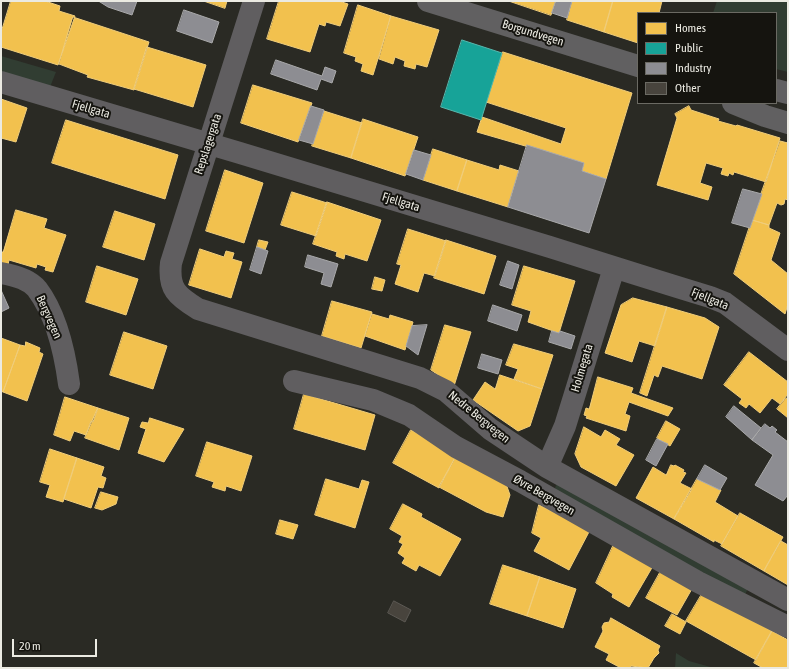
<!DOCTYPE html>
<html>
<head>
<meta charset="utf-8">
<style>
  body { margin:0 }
  #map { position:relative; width:789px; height:669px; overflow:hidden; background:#2a2a24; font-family:"Asap Condensed",sans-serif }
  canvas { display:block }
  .frame { position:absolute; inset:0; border:2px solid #ebeae2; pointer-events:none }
  .legend { position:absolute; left:637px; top:12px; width:140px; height:92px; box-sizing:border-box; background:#15140f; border:1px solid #6b6a63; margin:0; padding:5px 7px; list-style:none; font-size:12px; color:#ebeae2 }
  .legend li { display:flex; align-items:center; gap:8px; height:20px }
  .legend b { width:20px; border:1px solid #6b6a63 }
  .scale { position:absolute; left:12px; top:639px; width:85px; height:18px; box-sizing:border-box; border:2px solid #ebeae2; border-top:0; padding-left:5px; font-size:12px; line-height:14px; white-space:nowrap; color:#ebeae2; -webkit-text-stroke:3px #15140f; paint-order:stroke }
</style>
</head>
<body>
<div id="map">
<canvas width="789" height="669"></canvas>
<div class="frame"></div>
<ul class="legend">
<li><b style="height:11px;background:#f2c14e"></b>Homes</li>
<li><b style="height:11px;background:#17a398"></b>Public</li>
<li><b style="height:11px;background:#8d8d92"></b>Industry</li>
<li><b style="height:11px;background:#48443d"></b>Other</li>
</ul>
<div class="scale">20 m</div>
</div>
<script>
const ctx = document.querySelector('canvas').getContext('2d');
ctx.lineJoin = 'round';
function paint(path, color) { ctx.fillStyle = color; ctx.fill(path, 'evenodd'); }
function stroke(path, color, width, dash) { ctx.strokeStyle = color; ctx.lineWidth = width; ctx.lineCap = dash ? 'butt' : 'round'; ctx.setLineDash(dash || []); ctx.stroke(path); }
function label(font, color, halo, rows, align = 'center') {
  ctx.font = font + ' "Asap Condensed",sans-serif'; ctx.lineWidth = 4; ctx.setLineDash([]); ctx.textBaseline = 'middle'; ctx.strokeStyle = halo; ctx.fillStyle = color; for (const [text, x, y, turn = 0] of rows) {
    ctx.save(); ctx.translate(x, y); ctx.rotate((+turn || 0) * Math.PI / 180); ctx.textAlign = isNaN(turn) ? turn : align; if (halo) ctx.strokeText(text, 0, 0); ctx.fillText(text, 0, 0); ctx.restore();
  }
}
const green = new Path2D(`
  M717 1H788V72L776 69V13H713Z
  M1 56 56 72 50 87 1 72Z
  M557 483 749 587 743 598 559 495 555 488Z
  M676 653 689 661 714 668H675Z`);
const homes = new Path2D(`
  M11 1H45L60 6 59 11 75 16 58 65 1 47V33Z
  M204 1H227L225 8Z
  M279 1H339L348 4 340 26 326 22 325 26 319 24 310 52 267 39Z
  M509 1H556L551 15Z
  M572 1H613L604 32 567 20Z
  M613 1H662L659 13H638V43L604 32Z
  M358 5 391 16 373 75 361 71 363 64 355 61 356 57 344 53Z
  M391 16 439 30 427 67 416 64 415 69 404 66 405 61 395 57 393 64 379 59Z
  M73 17 149 42 134 90 87 77 88 75 59 64Z
  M147 47 206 65 193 107 134 89Z
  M503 52 632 93 606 179 582 171 584 163 477 132 482 117 561 144 566 128 486 102Z
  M253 85 312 103 298 142 241 123Z
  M1 99 27 108 16 142 1 138Z
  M689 106 691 110 719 119 718 121 736 126 737 125 780 138 766 182 734 172 733 175 729 173 728 176 721 174 723 168 706 163 700 183 712 187 708 200 657 185 677 118 675 114Z
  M324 111 362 123 351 158 312 146Z
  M363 119 418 137 405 176 351 158Z
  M66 120 178 155 165 199 52 163Z
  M780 141 788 143V200L785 199 784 204 781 205 777 203 769 225 752 220Z
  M433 149 467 160 457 191 423 180Z
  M467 160 499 170 500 165 519 171 508 207 457 191Z
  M225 170 263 183 244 243 206 231Z
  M292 192 327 203 316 236 281 225Z
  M327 202 381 220 367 261 345 254 344 259 336 256 337 252 313 244Z
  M16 210 47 219 44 228 66 235 53 272 45 270 46 267 37 264 36 268 9 260 8 265 1 263V252H3Z
  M115 211 155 224 144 260 103 247Z
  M752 220 769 225V228L780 233 771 260 788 274V304L785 314 734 274Z
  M408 229 446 241 435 276 424 273 418 292 395 284 401 265 397 264Z
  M259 240 268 242 265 250 257 247Z
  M446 240 496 256 484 294 434 278Z
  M200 249 224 257 226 251 234 253 232 259 242 262 231 298 189 285Z
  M97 266 138 279 126 315 86 302Z
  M524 266 575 281 559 333 528 322 531 311 512 305Z
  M375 277 385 280 382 291 372 289Z
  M633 298 667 307 655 346 639 341 632 362 605 353 621 305Z
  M332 301 372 312 361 348 322 336Z
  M667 307 705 318 719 327 702 379 662 366 658 377 654 375 647 396 640 393Z
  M372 314 389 319 390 315 413 322 405 350 365 336Z
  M445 325 471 332 454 386 431 370Z
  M124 332 167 346 153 389 110 375Z
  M1 338 20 345 3 392 1 391Z
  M26 342 40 348 39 352 43 354 27 401 3 392 20 345 25 346Z
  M514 344 553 355 542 389 514 379 518 369 506 365Z
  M749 352 788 382V394L780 404 772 398 760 413 749 404 746 408 739 403 742 399 724 385Z
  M500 375 542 389 530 426 518 431 473 400 485 382 495 389Z
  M598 377 633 388 631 393 673 408 668 416 629 402 625 414 630 416 626 431 586 418 587 416 584 415 586 408 589 409Z
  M304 394 375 415 365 450 294 429Z
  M65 397 98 408 93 422 91 421 86 435 74 431 70 441 54 435Z
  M786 398 788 399V418L777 409Z
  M98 408 129 418 119 450 85 438Z
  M150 418 184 429 164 462 138 453 146 429 140 427 142 422 148 423Z
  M666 421 680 429 670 446 657 438Z
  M584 427 601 437 605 430 620 439 616 445 634 455 616 486 581 467 575 454Z
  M411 430 457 454 439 488 393 463Z
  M207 442 252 456 241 491 226 486 225 491 212 487 214 482 196 476Z
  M50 449 77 458 63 502 46 497 50 485 40 482Z
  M457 455 505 481 510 495 503 517 486 512 439 487Z
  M77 458 104 467 101 476 106 478 103 488 98 487 91 508 64 499Z
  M671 465 674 466 675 465 684 470 683 472 686 473 680 483 692 489 674 519 636 498 653 467 666 475Z
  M326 479 359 489 362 480 369 482 355 528 315 515Z
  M697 479 721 490 715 502 738 516 722 544 714 540V542L674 519Z
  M101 492 118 497 116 504 102 510 95 508Z
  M403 504 422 514 421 517 461 539 440 576 419 565 416 571 402 563 405 558 398 553 403 544 399 542 402 536 390 529Z
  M539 505 590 530 569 570 534 551 541 538 532 533Z
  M740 513 783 537 764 571 721 546Z
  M280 520 298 525 293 539 276 534Z
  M781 541 788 545V585L764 571Z
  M614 544 653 566 629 607 612 597 613 594 596 583Z
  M503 565 540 577 527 616 490 604Z
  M662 569 693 587 677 615 646 598Z
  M540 577 576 589 563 628 527 616Z
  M702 594 772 631 756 660 686 621Z
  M672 614 686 622 680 634 665 626Z
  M611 618 660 646 658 650 659 653 654 658 648 668 631 666 630 668H621L606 660 609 654 595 647 603 631 602 627 604 623 609 622Z
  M772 631 788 640V668H763L754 663Z`);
const public = new Path2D(`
  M462 40 502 53 481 120 441 107Z`);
const industry = new Path2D(`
  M101 1H137L132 15 108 7 100 2Z
  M556 1H572L567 18 552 13Z
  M184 10 219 22 212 43 177 31Z
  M276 60 322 76 325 67 336 71 332 83 321 79 317 90 271 74Z
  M311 106 324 110 313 144 299 140Z
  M527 145 584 163 582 171 606 179 589 233 508 207Z
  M414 150 431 155 423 180 406 174Z
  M743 189 762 194 750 228 732 223Z
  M257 247 268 251 261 274 250 270Z
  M308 255 338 264 331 287 321 284 324 273 305 267Z
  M508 261 519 265 512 289 500 285Z
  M1 290 9 308 1 312Z
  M493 305 522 315 517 331 488 321Z
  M427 325 418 355 406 346 412 326Z
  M552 331 559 333 560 331 575 336 571 349 549 342Z
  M482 354 502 360 498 374 478 368Z
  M734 406 761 428 752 440 726 417Z
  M765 424 770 428 772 426 777 430 775 432 788 442V495L783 501 755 485 773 455 752 440Z
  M657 439 668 444 656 466 646 460Z
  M705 465 727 478 720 490 697 479Z`);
const building = new Path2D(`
  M394 601 411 610 405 622 388 613Z`);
const street = new Path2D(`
  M254 1 171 263C168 289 177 296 198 309L420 378 446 391 490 429 547 467 788 600
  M1 82C184 136 368 191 550 247 604 264 657 281 710 297L725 303 788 350
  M1 273C13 275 29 279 37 289 56 314 65 354 69 384
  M294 381 373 400 409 415 456 447 520 481 698 582 788 627
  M547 467 565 426 614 268`);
const secondary = new Path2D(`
  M428 1 638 66
  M776 90 788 93
  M733 103 765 116 788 123`);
const streetNames = [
  ["Borgundvegen",533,33,17],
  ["Fjellgata",91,109,16],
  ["Repslagergata",208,144,-72],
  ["Fjellgata",401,202,17],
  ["Fjellgata",710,299,22],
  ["Bergvegen",49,317,66],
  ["Holmegata",582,368,-73],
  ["Nedre Bergvegen",479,417,39],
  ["Øvre Bergvegen",544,495,30]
];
paint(green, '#313d32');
paint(homes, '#f2c14e');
stroke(homes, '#f0cd7a', 1);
paint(public, '#17a398');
stroke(public, '#57b8ae', 1);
paint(industry, '#8d8d92');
stroke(industry, '#a9a9aa', 1);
paint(building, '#48443d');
stroke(building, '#5c5954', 1);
stroke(street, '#605e60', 22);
stroke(secondary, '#616061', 22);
label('12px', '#ebeae2', '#15140f', streetNames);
</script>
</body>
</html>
